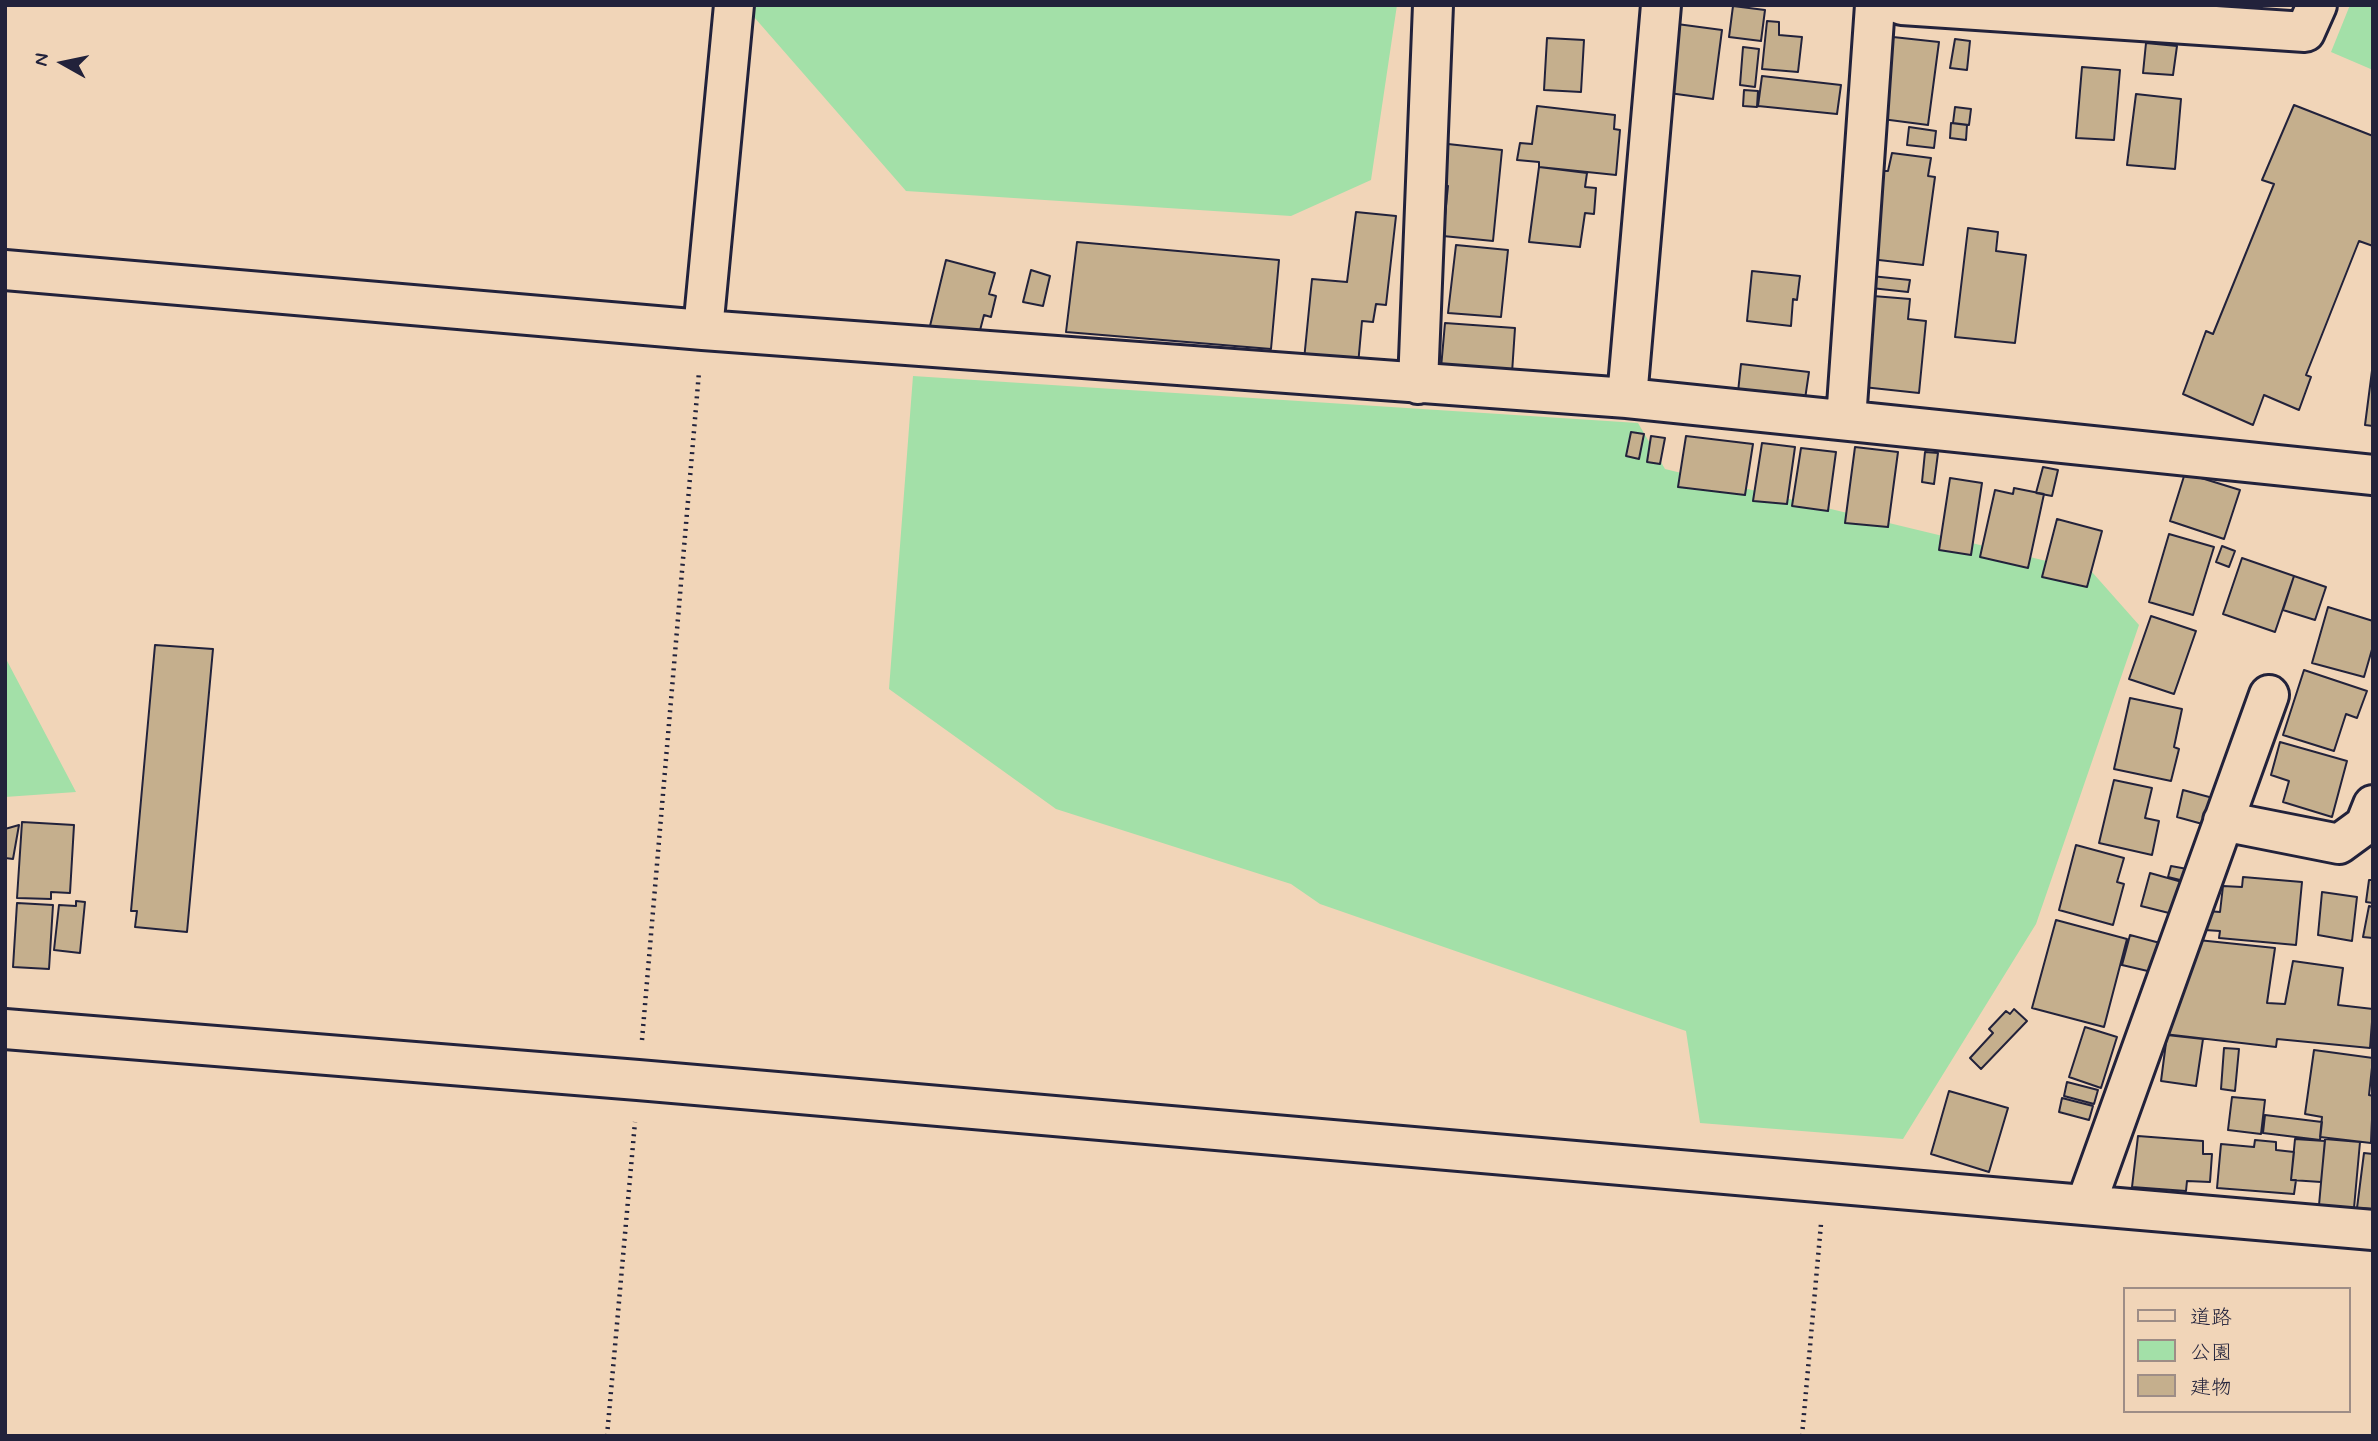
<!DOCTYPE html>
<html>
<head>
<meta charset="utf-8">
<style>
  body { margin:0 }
  #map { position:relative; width:2378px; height:1441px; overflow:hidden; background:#f1d5b8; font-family:Mynerve,"Klee One",sans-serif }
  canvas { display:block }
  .frame { position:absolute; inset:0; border:7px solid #22223b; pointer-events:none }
  .legend { position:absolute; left:2123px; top:1287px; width:228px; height:126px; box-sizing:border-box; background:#f1d5b8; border:2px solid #9e8d86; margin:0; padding:9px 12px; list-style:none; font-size:21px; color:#22223b }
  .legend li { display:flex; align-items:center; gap:14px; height:35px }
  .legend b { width:35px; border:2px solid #9e8d86 }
  .north { position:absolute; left:28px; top:28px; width:70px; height:70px; -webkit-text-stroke:5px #f1d5b8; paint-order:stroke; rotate:279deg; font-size:19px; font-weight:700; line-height:28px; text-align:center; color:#22223b }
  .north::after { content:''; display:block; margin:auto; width:24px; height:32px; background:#22223b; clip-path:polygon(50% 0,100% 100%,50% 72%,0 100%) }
</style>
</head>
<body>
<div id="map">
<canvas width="2378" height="1441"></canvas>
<div class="frame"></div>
<ul class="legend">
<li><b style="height:9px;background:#f1d5b8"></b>道路</li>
<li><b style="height:19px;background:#a3e0a8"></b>公園</li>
<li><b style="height:19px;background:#c5af8d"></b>建物</li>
</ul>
<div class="north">N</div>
</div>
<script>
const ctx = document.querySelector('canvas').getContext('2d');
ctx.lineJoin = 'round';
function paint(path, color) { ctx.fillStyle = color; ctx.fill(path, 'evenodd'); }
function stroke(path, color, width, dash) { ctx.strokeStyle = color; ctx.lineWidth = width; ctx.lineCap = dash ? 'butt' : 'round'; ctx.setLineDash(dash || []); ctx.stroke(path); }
const green = new Path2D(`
  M748 5H1397L1371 180 1291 216 906 191 747 9Z
  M2350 5H2373V70L2331 52Z
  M913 376 1638 423 1665 469 2092 572 2139 625 2036 924 1903 1139 1700 1123 1686 1031 1320 904 1291 884 1056 809 889 689Z
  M5 657 76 792 5 797Z`);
const building = new Path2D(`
  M2225 5H2262L2261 12Z
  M1733 6 1765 10 1761 41 1729 37Z
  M1767 21 1779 22V35L1802 37 1798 72 1762 69Z
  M1677 24 1722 30 1713 99 1669 93Z
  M1893 37 1939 42 1928 125 1882 119Z
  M1547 38 1584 40 1581 92 1544 90Z
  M1955 39 1970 41 1967 70 1950 68Z
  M2146 43 2177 46 2173 75 2143 73Z
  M1743 47 1759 49 1755 87 1740 85Z
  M2082 67 2120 70 2114 140 2076 138Z
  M1762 76 1841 85 1837 114 1758 106Z
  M1744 90 1758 91 1757 107 1743 106Z
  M2136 94 2181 99 2175 169 2127 165Z
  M2294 105 2373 136V246L2359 241 2306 375 2311 377 2299 410 2264 395 2253 425 2183 394 2206 331 2213 334 2274 184 2262 180Z
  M1537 106 1615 115 1614 129 1620 130 1616 175 1539 167V162L1517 160 1520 143 1532 144Z
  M1955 107 1971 109 1969 125 1953 123Z
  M1951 123 1967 125 1966 140 1950 138Z
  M1909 127 1936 131 1934 148 1907 145Z
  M1448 144 1502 150 1493 241 1443 236 1448 186 1443 185Z
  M1892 153 1931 158 1928 176 1935 177 1923 265 1870 259 1884 171H1888Z
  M1539 167 1587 173 1585 187 1596 188 1594 214 1585 213 1580 247 1529 242Z
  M1356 212 1396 216 1386 305 1376 304 1373 322 1362 321 1358 365 1304 360 1312 279 1347 282Z
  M1968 228 1998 232 1996 251 2026 255 2015 343 1955 337Z
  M1077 242 1279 260 1271 349 1066 332Z
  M1456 245 1508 250 1501 317 1448 313Z
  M946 260 995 273 989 294 996 296 991 317 984 315 978 338 930 326Z
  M1031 270 1050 276 1043 306 1023 302Z
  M1752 271 1800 276 1797 300 1793 299 1791 326 1747 321Z
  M1871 276 1910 280 1908 292 1871 288Z
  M1873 296 1910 299 1908 319 1926 321 1919 393 1863 387Z
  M1445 323 1515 328 1512 373 1441 368Z
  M2373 363V426L2365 425Z
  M1741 364 1809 372 1805 399 1738 392Z
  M1631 432 1644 434 1639 459 1626 456Z
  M1651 436 1665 438 1660 464 1647 462Z
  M1686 436 1753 444 1745 495 1678 487Z
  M1762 443 1795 447 1787 504 1753 501Z
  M1855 447 1898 452 1888 527 1845 523Z
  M1801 448 1836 452 1828 511 1792 506Z
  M1925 452 1938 453 1934 484 1922 482Z
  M2043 467 2058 470 2052 496 2036 493Z
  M2185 473 2240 490 2224 539 2170 521Z
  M1950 478 1982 483 1971 555 1939 550Z
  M2014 488 2044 494 2028 568 1980 557 1995 490 2013 494Z
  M2057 519 2102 531 2087 587 2042 577Z
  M2169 534 2214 547 2193 615 2149 602Z
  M2222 546 2235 551 2229 567 2216 562Z
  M2242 558 2294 576 2275 632 2223 614Z
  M2294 576 2326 587 2315 620 2283 610Z
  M2328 607 2373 621V646L2364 677 2312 663Z
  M2151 616 2196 631 2174 694 2129 679Z
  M155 645 213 649 187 932 135 927 137 911H131Z
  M2304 670 2367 691 2357 718 2346 714 2334 751 2283 735Z
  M2130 698 2182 709 2174 747 2179 749 2171 781 2114 769Z
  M2280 742 2347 761 2332 817 2283 802 2289 781 2271 775Z
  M2114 780 2152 788 2145 818 2159 821 2152 855 2099 843Z
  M2183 790 2213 798 2206 825 2177 817Z
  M22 822 74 825 70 893 51 892V899L17 898Z
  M19 825 13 859 5 858V829Z
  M2076 845 2124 858 2117 882 2124 884 2113 925 2059 910Z
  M2171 866 2187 869 2184 881 2168 877Z
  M2150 873 2182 882 2173 914 2141 906Z
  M2243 877 2302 882 2296 945 2219 938 2220 931 2205 930 2207 911 2220 912 2223 886 2242 887Z
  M2369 880H2373V903L2366 902Z
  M2322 892 2357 897 2352 941 2318 935Z
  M76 901 85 902 80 953 54 950 59 905 76 906Z
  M17 903 53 905 49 969 13 967Z
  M2369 906 2373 907V938L2363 937Z
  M2056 920 2127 939 2104 1027 2032 1008Z
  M2130 935 2160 943 2152 972 2122 965Z
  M2198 940 2275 948 2267 1003 2285 1004 2293 961 2343 968 2338 1005 2373 1009 2370 1048 2277 1039 2276 1047 2164 1034Z
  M2014 1009 2027 1021 1981 1069 1970 1058 1993 1033 1989 1029 2006 1011 2010 1014Z
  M2085 1027 2117 1037 2101 1088 2069 1077Z
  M2167 1035 2203 1039 2196 1086 2161 1081Z
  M2224 1048 2239 1049 2235 1091 2221 1089Z
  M2314 1050 2373 1058 2369 1095 2373 1096 2371 1143 2320 1137 2322 1117 2305 1114Z
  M2067 1082 2098 1090 2094 1104 2064 1096Z
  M1949 1091 2008 1108 1989 1172 1931 1154Z
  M2232 1097 2265 1100 2261 1134 2228 1130Z
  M2062 1098 2093 1106 2089 1120 2059 1112Z
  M2265 1115 2322 1122 2320 1140 2263 1133Z
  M2138 1136 2203 1141V1154H2212L2210 1182 2187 1181 2186 1191 2132 1187Z
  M2295 1139 2325 1141 2321 1182 2291 1180Z
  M2325 1139 2360 1142 2354 1208 2319 1205Z
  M2255 1140 2276 1142V1150L2294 1152 2291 1180H2296L2294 1194 2217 1188 2221 1144 2254 1147Z
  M2364 1153 2373 1154V1209L2357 1208Z`);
const path = new Path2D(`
  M642 1040 699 372
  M607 1436 635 1122
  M1802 1436 1821 1224`);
const minor = new Path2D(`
  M1902 5 2305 32 2317 5
  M5 270 703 330 1627 398 2373 475
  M703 330 734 5
  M1418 384 1433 5
  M1627 398 1661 5
  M1846 420 1875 5
  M2223 821 2339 844 2365 825 2373 805
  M5 1029 638 1080 2373 1230
  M2086 1204 2269 695`);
paint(green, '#a3e0a8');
paint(building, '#c5af8d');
stroke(building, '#22223b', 2);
stroke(minor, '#22223b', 44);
stroke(path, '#22223b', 4.5, [2, 5]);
stroke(minor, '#f1d5b8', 38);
</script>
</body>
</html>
